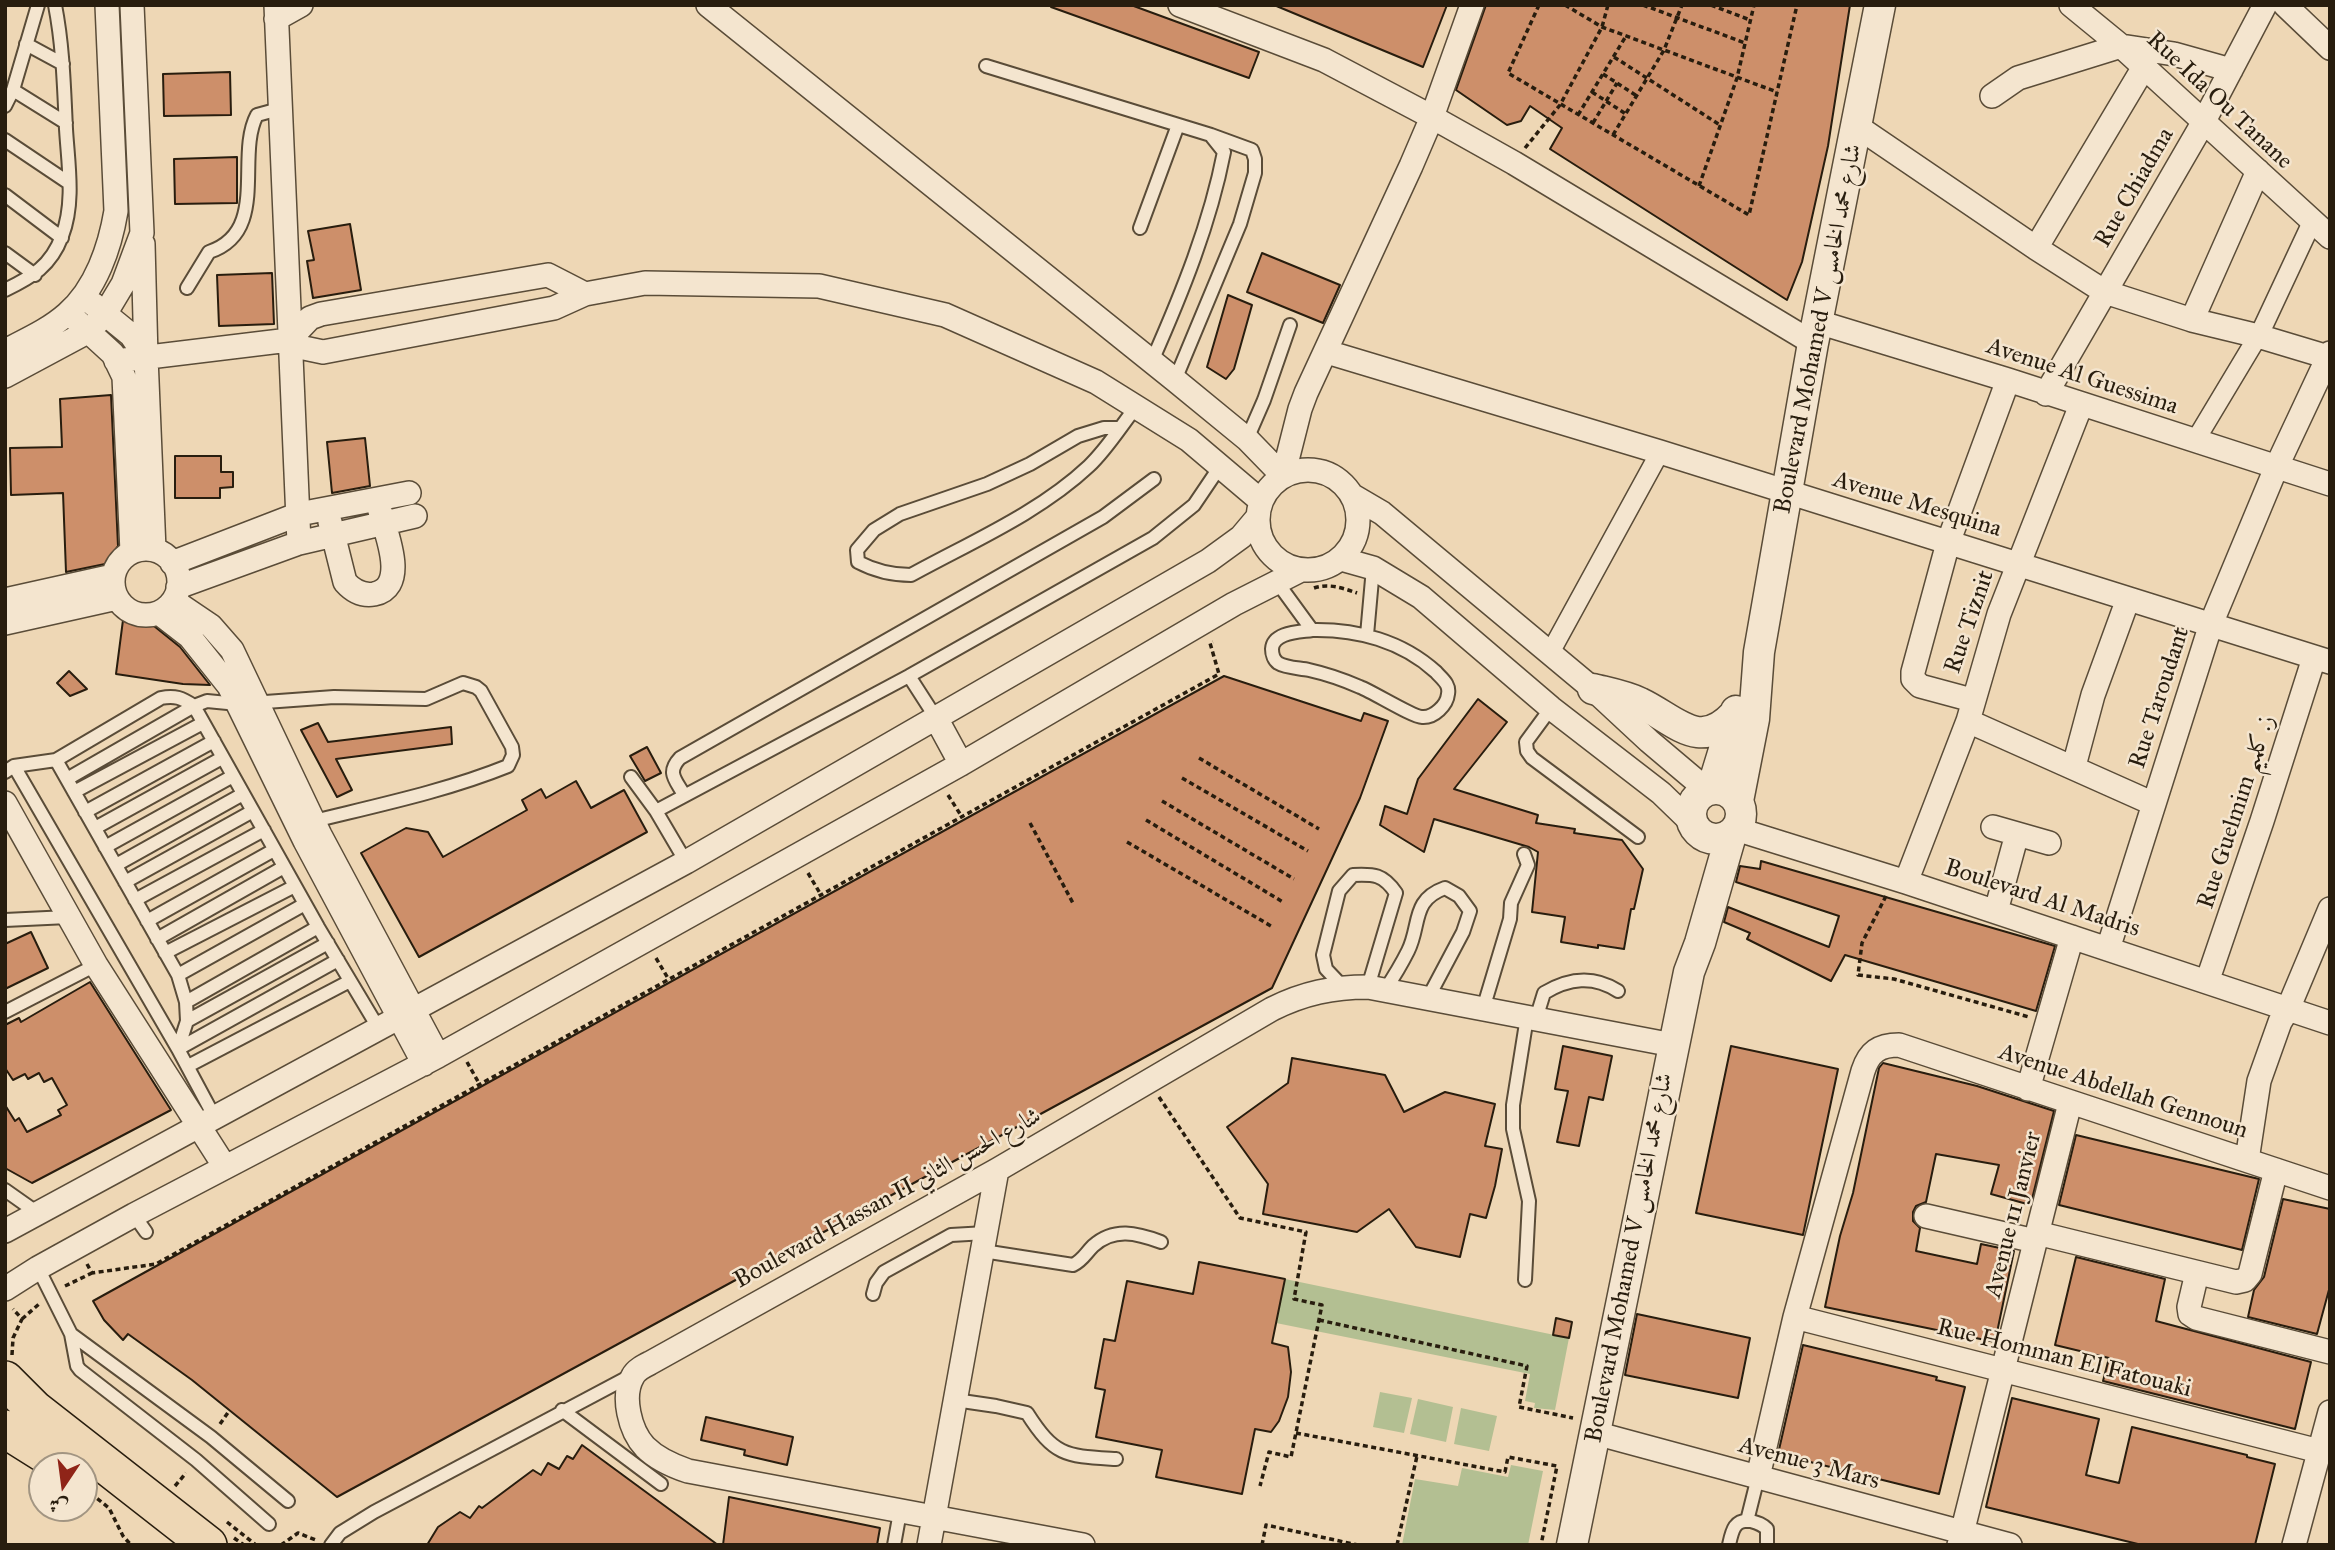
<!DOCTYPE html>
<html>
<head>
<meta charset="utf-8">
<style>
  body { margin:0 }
  #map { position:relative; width:2335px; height:1550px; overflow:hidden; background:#eed7b5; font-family:"IM FELL Great Primer",Amiri,serif }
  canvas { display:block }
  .frame { position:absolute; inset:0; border:7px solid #281d0e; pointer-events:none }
  .north { position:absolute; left:28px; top:1452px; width:70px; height:70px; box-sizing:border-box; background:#f4e5cf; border:2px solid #a29582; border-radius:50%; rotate:193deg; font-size:19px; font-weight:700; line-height:28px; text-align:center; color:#281d0e }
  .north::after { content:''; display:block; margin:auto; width:24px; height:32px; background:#8f2418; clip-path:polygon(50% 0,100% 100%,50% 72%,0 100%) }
</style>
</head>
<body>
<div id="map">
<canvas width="2335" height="1550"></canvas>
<div class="frame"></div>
<div class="north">ش</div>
</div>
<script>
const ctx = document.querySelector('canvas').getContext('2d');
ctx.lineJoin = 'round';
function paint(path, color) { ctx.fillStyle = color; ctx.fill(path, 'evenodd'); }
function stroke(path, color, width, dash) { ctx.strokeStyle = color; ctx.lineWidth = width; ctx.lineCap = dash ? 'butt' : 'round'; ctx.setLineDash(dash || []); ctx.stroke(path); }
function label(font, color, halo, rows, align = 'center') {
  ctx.font = font + ' "IM FELL Great Primer",Amiri,serif'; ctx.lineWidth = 5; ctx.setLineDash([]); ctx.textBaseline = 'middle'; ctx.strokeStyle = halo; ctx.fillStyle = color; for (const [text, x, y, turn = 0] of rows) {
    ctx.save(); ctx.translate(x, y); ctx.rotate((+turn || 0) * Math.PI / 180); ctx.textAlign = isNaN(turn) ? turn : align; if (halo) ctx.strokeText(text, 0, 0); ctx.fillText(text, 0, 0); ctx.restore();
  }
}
const green = new Path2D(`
  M1285 1279 1569 1338 1555 1410 1534 1408 1535 1403 1525 1401 1530 1374 1276 1323Z
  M1380 1392 1412 1398 1404 1433 1373 1427Z
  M1418 1399 1453 1407 1446 1442 1410 1434Z
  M1461 1408 1497 1416 1489 1451 1454 1444Z
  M1511 1465 1543 1471 1528 1545H1402L1415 1479 1458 1486 1462 1468 1508 1477Z`);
const building = new Path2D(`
  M1051 5H1131L1259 52 1249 78 1051 7Z
  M1274 5H1447L1423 67Z
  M1486 5H1850L1828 146 1802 262 1787 300 1550 149 1562 128 1530 106 1521 121 1507 125 1456 90Z
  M230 72 231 115 164 116 163 74Z
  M237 157V203L175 204 174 159Z
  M350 224 361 290 313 298 307 261 314 260 308 231Z
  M1262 253 1340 285 1323 323 1247 292Z
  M272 273 274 324 219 326 217 275Z
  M1228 295 1252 305 1234 369 1226 379 1207 367Z
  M111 395 118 546 105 564 66 572 63 493 11 495 10 448 62 447 60 399Z
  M365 438 370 486 332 493 327 442Z
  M175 456H221V472H233V487L220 488V498H175Z
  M128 619 149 622 180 647 210 685 183 684 116 674 123 620Z
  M69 671 87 689 70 696 57 683Z
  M1224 676 1361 721 1364 713 1388 721 1360 798 1272 988 337 1497 192 1380 128 1334 123 1340 104 1320 93 1301Z
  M1478 699 1507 722 1454 789 1538 815 1536 823 1575 829 1574 833 1622 840 1643 869 1634 909H1631L1624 949 1598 945V948L1561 942 1565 917 1532 912 1538 852 1529 847 1434 819 1424 852 1380 825 1385 806 1407 814 1418 779Z
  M318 723 328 742 451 727 452 744 336 759 352 790 337 797 301 730Z
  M647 747 661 773 645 781 630 756Z
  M576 781 591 808 624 790 647 832 419 957 361 853 406 828 428 832 443 857 527 810 522 800 541 789 546 798Z
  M1761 861 2055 946 2036 1011 1845 955 1831 981 1747 939 1750 933 1724 922 1728 907 1829 947 1839 916 1736 882 1740 866 1760 869Z
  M31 932 48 968 5 989V944Z
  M90 982 171 1110 32 1183 5 1168V1105L15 1121 19 1118 27 1132 61 1115 58 1110 67 1105 52 1078 44 1082 39 1073 28 1079 25 1074 13 1080 5 1068V1025L19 1018 21 1022Z
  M1563 1046 1612 1056 1603 1100 1589 1097 1579 1146 1557 1142 1568 1091 1555 1089Z
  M1731 1046 1838 1069 1803 1235 1696 1213Z
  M1292 1058 1385 1075 1404 1112 1445 1092 1495 1104 1485 1146 1502 1149 1495 1186 1486 1218 1470 1214 1460 1257 1416 1247 1389 1209 1357 1232 1263 1214 1268 1184 1227 1127 1288 1083Z
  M1883 1063 1977 1086 2054 1111 2032 1199 2029 1198 2027 1204 1991 1194 1999 1165 1936 1154 1926 1202 1916 1206 1913 1212V1221L1920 1228 1916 1251 1977 1264 1981 1244 2014 1251 1995 1342 1825 1307 1840 1236 1853 1193 1879 1068Z
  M2076 1135 2259 1179 2242 1250 2059 1205Z
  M2283 1199 2330 1209V1286L2317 1334 2248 1317 2254 1290 2264 1277Z
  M2076 1257 2165 1279 2156 1321 2311 1362 2295 1429 2103 1381 2109 1358 2055 1345Z
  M1199 1262 1285 1279 1272 1343 1288 1347 1291 1372 1288 1397 1279 1421 1271 1432 1255 1429 1242 1494 1156 1477 1162 1450 1096 1437 1105 1390 1095 1388 1104 1339 1115 1341 1127 1281 1193 1294Z
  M1637 1314 1750 1338 1738 1398 1625 1375Z
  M1556 1318 1572 1322 1569 1338 1553 1335Z
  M1803 1345 1937 1377 1936 1380 1965 1387 1939 1494 1778 1454Z
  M2012 1398 2099 1419 2086 1475 2119 1483 2132 1427 2247 1455V1457L2275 1464 2255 1545H2142L1986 1507Z
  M706 1417 793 1437 787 1465 744 1455 745 1450 701 1440Z
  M582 1445 718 1545H427L438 1527 460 1512 470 1518 479 1506 482 1508 533 1470 541 1475 548 1463 559 1469 567 1456 573 1459Z
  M729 1497 880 1528 877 1545H723Z`);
const path = new Path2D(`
  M1539 5 1508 73 1749 215 1797 5
  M1565 5 1602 27 1777 92
  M1643 5 1745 43
  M1711 5 1750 20
  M1614 57 1720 125
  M1603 74 1637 96
  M1592 92 1626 114
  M1578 115 1626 36
  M1593 123 1617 83
  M1613 135 1664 50 1682 5
  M1525 148 1560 105 1602 27 1608 5
  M1699 186 1737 78 1754 5
  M1314 588C1328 583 1343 588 1357 593
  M1199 758 1319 829
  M1182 778 1308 851
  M948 795 962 817
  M1162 801 1294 879
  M1146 820 1283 902
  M1030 823 1074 905
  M1127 842 1271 926
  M808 873 821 895
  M1886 896 1862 943 1858 975 1894 979 2029 1017
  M656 958 669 980
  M467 1062 480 1085
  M1159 1097 1240 1218 1306 1232 1294 1299 1322 1305 1291 1457 1269 1452 1260 1486
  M87 1264 92 1273 156 1264 1219 674 1210 643 1213 642
  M65 1286 92 1273
  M22 1319 39 1304
  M1319 1320 1527 1366 1519 1407 1573 1418
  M12 1355 13 1338 22 1319 13 1309
  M220 1424 229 1411
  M1296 1433 1505 1472 1508 1457 1557 1466 1541 1545
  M175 1486 186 1473
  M84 1488 109 1508 123 1536 131 1545
  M227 1522 256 1545
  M234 1538 244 1545
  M281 1545 298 1533 316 1540
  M1262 1545 1266 1525 1358 1545
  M1397 1545 1417 1456`);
const service = new Path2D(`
  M26 44 63 64
  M986 66 1211 135 1252 150 1255 159V173L1240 224 1175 380
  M13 90 66 123
  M5 106 13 90 38 5
  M5 140 69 183
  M5 195 62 238
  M1140 228 1178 125
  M5 253 35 275
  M187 288 209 252C270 232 235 156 257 115L279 109
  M5 290C32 277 51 266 62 236 75 203 68 163 66 129 64 87 63 46 55 5
  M1152 361C1182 293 1210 224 1224 152L1212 137
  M1120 428H1104L1078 436 1030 464 987 484 900 514 874 530 857 550 858 562C875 571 891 575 911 575 971 542 1039 513 1089 466 1107 449 1121 426 1136 407
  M1247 439 1264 400 1290 325
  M1277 582 1312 630
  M1312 630C1357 629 1402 641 1436 672 1442 679 1450 684 1448 694 1447 705 1434 718 1422 717 1413 717 1373 692 1360 687 1344 680 1327 674 1309 670 1300 668 1286 668 1278 663 1274 660 1272 654 1272 649 1273 632 1300 632 1312 630Z
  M1367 635 1373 568
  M909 676 936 718
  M1551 708 1526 742 1527 751 1532 758 1638 837
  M56 760 178 975 186 1002 187 1021 178 1049 215 1118
  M14 766 178 1049 338 960
  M5 772 14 766 56 760 161 698C175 695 182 698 194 706L318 927 379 1029
  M631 777 656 811 686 862
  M67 779 194 706 207 701 238 704 334 697 426 699 463 683 476 687 481 691 512 747 513 755 508 766C446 791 379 805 314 821
  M74 792 203 723
  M684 795C676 780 666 773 680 758L1103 517 1154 479
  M656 811 909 676 1153 538 1194 505 1221 465
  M85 812 214 741
  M95 828 222 758
  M105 847 233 776
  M116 865 243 794
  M125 882 253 811
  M135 900 264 830
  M5 920 68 917
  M147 921 274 850
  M157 939 284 867
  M165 953 295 886
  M178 975 305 904
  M1343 987 1326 969 1323 955 1339 891 1353 875C1374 874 1383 874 1396 893L1368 987
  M1385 990C1393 978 1401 965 1408 951 1421 925 1411 900 1445 888L1459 896 1470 911 1463 932 1428 998
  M186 1002 318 927
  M1483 1009 1510 919 1511 903 1528 865 1524 854
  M5 1012 96 965
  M1536 1019 1544 993C1569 978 1593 975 1618 991
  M187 1021 328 943
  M188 1066 350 981
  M5 1190 39 1214
  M134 1215 146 1232
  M983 1251 1073 1265C1083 1260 1085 1254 1093 1246 1114 1227 1137 1233 1161 1242
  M38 1268 71 1334 211 1437 288 1501
  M1525 1280 1529 1201 1513 1129V1105L1527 1017
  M873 1294 876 1283 884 1272 951 1235 986 1233
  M71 1334 77 1366 80 1370 196 1460 269 1524
  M955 1400 996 1406 1027 1413C1055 1457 1066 1456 1116 1459
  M562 1410 661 1484
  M1747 1521 1758 1477
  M331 1545 340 1533 374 1512 632 1375
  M894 1545 900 1512
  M1729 1545C1732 1531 1734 1519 1751 1521 1758 1523 1762 1524 1767 1529V1545`);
const pedestrian = new Path2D(`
  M2195 441 2261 331 2312 222
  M1550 653 1660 452`);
const minor = new Path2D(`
  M276 5 299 543
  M708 5 1175 380 1247 439 1283 476
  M1180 5 1324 60 1432 117 1514 163 1813 343
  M2071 5 2121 46 2330 237
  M2285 5 2330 48
  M276 19 301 5
  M1992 96 2018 78 2121 46 2174 54 2231 70
  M1858 127 2036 248 2105 292 2192 320 2258 336 2328 357
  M143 244 146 357
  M2036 248 2144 67
  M93 304 131 335 146 357 154 550
  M2192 320 2258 171
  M78 322 113 354 124 377 132 552
  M1818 322 2008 380 2330 484
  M289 340 310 318 321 314 548 275 585 294
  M5 351C26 340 49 330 67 314 96 289 110 247 116 211L107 5
  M1327 352 1660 452 2330 662
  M116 361 289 340 304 348 323 352 554 308 585 294 645 283 819 286 945 315 1096 382 1189 440 1261 501
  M5 376 89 331 105 314 123 284 142 233 132 5
  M2046 394 2203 123 2265 5
  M1258 520a50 50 0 1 1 100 0a50 50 0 1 1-100 0Z
  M1283 476 1300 409 1306 393 1411 166 1432 117 1472 5
  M1353 496 1382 513 1593 689 1649 741 1707 790
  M330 522 345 582C353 591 362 596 374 594 409 587 386 533 380 511
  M113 582a33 33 0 1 1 66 0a33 33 0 1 1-66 0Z
  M1341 559 1373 568 1421 597 1551 708 1661 793 1691 822
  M172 563 299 514 409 493
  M178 587 299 543 415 516
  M5 600 113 576
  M174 601 211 626 232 650 320 835 438 1056
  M159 613 190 637 229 686 305 841 424 1064
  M5 623 117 598
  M1972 700 1920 686 1913 679V672L1948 543 2008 380
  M936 718 961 764
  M1968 721 2154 804
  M2074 766 2093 695 2128 599
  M5 803 96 965 225 1167
  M1993 827 2049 843
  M1736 829 1906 882 2330 1023
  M1906 882 1968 721 1999 614 2081 405
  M1996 911 2017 834
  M2108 949 2211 624 2276 468 2330 353
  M2207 982 2262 821 2314 658
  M2028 1089 2072 937
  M2247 1160 2259 1081 2280 1022 2288 1009 2330 909
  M1926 1216 2035 1241
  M5 1231 686 862 1208 561 1241 537 1257 518
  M2037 1233 2236 1282 2245 1280 2250 1274 2276 1170
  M2197 1273 2189 1307 2190 1314 2196 1318 2330 1352
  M5 1289 38 1268 134 1215 438 1056 961 764 1234 604 1301 570
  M1795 1317 2319 1451
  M1595 1433 2010 1545
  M1758 1477 1795 1317 1863 1071C1869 1052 1879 1045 1899 1045L2330 1188
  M929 1545 997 1170
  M1083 1545 688 1471C673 1466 657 1459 645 1447 630 1431 621 1396 633 1376 636 1370 644 1366 650 1363L997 1170 1272 1009C1304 993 1333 987 1368 987L1673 1045
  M1959 1545 2070 1103
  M2294 1545 2330 1412`);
const tertiary = new Path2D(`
  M1593 689C1609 693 1626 696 1640 703 1676 720 1699 753 1735 714
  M1691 814a25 25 0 1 1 50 0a25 25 0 1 1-50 0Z
  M1712 789 1736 711
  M1738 801 1754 719 1759 652 1813 343 1880 5
  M1572 1545 1689 972 1700 943 1731 835`);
const primary = new Path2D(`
  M5 1380 34 1409 208 1545
  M5 1429 64 1466`);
const streetNames = [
  ["Rue Ida Ou Tanane",2219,101,43],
  ["Rue Chiadma",2135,188,-60],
  ["Boulevard Mohamed V شارع محمد الخامس",1819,329,-79],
  ["Avenue Al Guessima",2082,377,18],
  ["Avenue Mesquina",1917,505,17],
  ["Rue Tiznit",1970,622,-71],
  ["Rue Taroudant",2160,698,-72],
  ["Rue Guelmim ز. كلميم",2237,812,-72],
  ["Boulevard Al Madris",2042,899,18],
  ["Avenue Abdellah Gennoun",2123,1092,18],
  ["Boulevard Hassan II شارع الحسن الثاني",888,1199,-29],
  ["Avenue 11 Janvier",2014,1215,-76],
  ["Boulevard Mohamed V شارع محمد الخامس",1630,1258,-79],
  ["Rue Homman El Fatouaki",2064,1359,14],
  ["Avenue 3 Mars",1809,1464,15]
];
paint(green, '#b3bf92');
paint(building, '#cd8f6a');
stroke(building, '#281d0e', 2);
stroke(service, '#5a4c38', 16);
stroke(pedestrian, '#5a4c38', 21);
stroke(minor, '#5a4c38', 26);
stroke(tertiary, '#5a4c38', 33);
stroke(primary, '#281d0e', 40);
stroke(path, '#281d0e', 3.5, [5, 3.5]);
stroke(service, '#f4e5cf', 12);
stroke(pedestrian, '#f4e5cf', 18);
stroke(minor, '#f4e5cf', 23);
stroke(tertiary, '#f4e5cf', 30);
stroke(primary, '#eed7b5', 37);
label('24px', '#281d0e', '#f4e5cf', streetNames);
</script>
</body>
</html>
